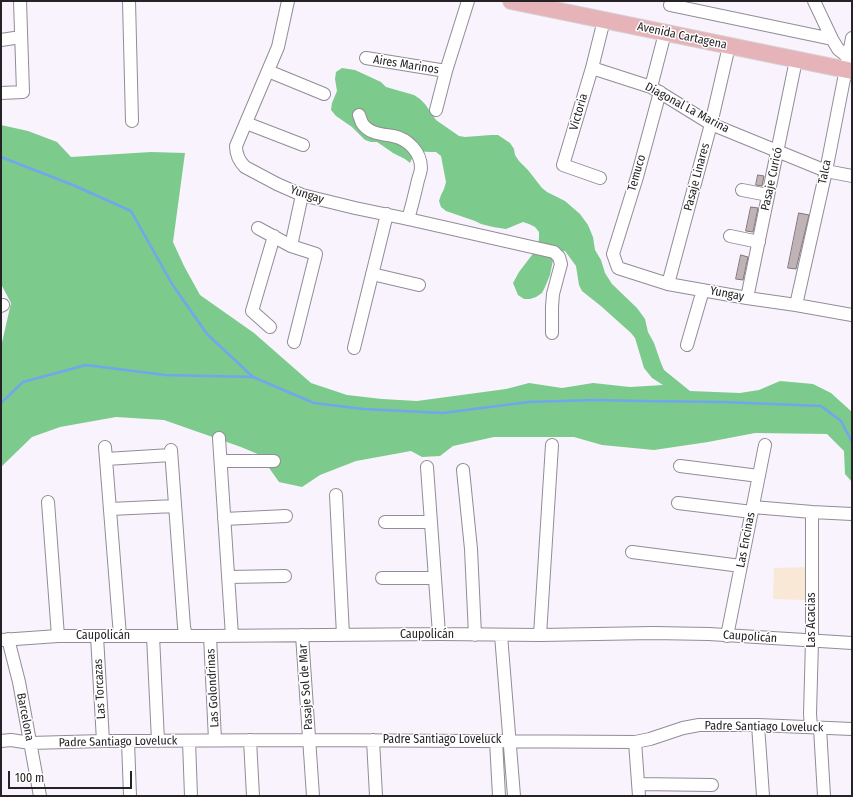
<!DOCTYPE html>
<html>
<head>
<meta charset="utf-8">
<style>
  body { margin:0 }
  #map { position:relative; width:853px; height:797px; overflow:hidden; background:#f9f3fd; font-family:"Fira Sans Condensed",sans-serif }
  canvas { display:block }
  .frame { position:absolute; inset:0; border:2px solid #262327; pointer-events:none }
  .scale { position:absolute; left:8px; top:771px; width:124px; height:18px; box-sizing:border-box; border:2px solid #262327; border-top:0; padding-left:5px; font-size:12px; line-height:14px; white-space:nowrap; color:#262327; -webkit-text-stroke:3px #fff; paint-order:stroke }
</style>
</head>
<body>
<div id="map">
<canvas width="853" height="797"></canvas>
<div class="frame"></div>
<div class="scale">100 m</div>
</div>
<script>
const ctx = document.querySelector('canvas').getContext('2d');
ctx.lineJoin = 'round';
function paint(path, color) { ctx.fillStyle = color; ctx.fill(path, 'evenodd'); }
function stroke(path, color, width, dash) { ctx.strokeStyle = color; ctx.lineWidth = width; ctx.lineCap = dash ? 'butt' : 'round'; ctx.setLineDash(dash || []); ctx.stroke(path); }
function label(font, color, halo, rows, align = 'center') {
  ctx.font = font + ' "Fira Sans Condensed",sans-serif'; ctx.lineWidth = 3; ctx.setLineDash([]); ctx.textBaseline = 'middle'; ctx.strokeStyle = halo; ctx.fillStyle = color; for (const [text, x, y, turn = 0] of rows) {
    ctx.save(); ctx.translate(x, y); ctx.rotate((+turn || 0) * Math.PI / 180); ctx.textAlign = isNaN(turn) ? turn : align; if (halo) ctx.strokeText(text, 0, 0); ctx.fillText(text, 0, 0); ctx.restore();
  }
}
const education = new Path2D(`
  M810 567 808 600 773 599 774 568Z`);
const forest = new Path2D(`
  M342 68 355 70 381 82 386 87 414 95 420 99 425 104 436 120 459 136 465 137 491 135H498L510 143 514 149 515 155 519 161 528 170 542 188 547 192 565 201 580 214 588 225 593 237 595 250 601 260 605 273 612 284 637 308 645 319 648 332 654 343 661 363 664 370 690 391 740 393 759 390 780 381 813 384 831 393 852 412V482L845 474 844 451 827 434 755 433 708 442 654 450 602 445 574 437H494L453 446 440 456 422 457 411 451 356 461 320 475 302 487 279 482 260 455 241 447 164 420 116 417 60 427 32 437 1 467V347L11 303 1 284V125L28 131 57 142 71 157 151 152 185 153 173 242 184 266 200 295 254 333 311 383 347 395 382 399 417 401 506 389 529 383 562 388 593 383 630 387 663 385 652 378 644 368 635 338 631 333 602 307 582 291 579 285 576 266 565 251 559 252 553 260 550 275 545 287 542 293 536 297 530 299H524L518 295 513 283 519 272 535 251 538 245 539 238V232L535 227 529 224 523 222 506 229 493 227 481 224 475 221 446 211 441 207 439 201 441 195 444 189 446 182 441 156 436 152C424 152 415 149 410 163L405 159 393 153 383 146 377 142H371L365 140 352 127 336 116 331 110 332 103 337 91 335 79 336 72Z`);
const stream = new Path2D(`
  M1 157 73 185 131 211 172 284 207 334 253 377 314 403 363 409 443 413 528 402 595 400 638 401 723 402 821 406 841 421 852 442
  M1 403 23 382 86 365 165 375 253 377`);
const building = new Path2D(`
  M758 175 764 176 762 186 756 185Z
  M751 207 758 208 753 232 746 231Z
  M799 213 809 215 796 269 788 268Z
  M741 255 748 257 743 280 736 279Z`);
const minor = new Path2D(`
  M129 1 132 121
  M288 1 278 47 236 146C236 154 239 161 245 167L277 184 302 195 355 208 408 219 554 252 559 257 561 264 553 294 552 307V333
  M814 1 832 39 838 49 848 57
  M670 5 832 39
  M1 40 21 37
  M366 58 446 71
  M592 68 651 87 711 124 777 151 826 171 852 176
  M268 71 324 94
  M651 87 665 33
  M660 92 637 177 613 254 618 268 668 284 747 298 796 305 852 315
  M1 93 23 92 20 1
  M436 110 446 71 468 1
  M359 115C360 117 361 121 362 123 369 134 382 134 393 136 408 139 421 152 421 168 421 172 419 176 418 180 415 193 412 206 408 219
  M246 123 303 145
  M600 178 563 165 592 68 604 20
  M742 190 768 195
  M258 228 291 246
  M730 236 759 242
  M372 274 419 285
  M668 284 711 124 729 46
  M747 298 796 60
  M796 305 826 171 852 38
  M1 306 3 305
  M270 327 252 311 274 236
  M294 342 316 254 291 246 302 195
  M687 345 703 290
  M354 348 387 214
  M219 438 232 636
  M105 447 120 636
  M171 450 184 627 186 636
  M106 459 171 455
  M221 461H274
  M680 466 759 476
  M427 467 439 634
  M463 470 471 549 475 635
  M336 495 343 635
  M48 502 58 636
  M678 503 752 512
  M753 507 812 512 852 514
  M110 509 175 506
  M224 519 286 516
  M385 522H431
  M632 552 741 566
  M228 577 285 576
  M382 578H435
  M302 635 313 796
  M501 635 514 796
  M540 635 552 445
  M97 636 103 741
  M153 636 158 741
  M210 636 215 740
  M727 636 765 445
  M8 639 19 682 40 796
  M1 640 58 636H210L439 634 540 635 653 633 709 634 852 643
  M758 725 763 796
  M811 727 810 714 812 641V512
  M820 728 824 796
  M250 740 253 796
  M373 740 376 796
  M1 741 11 740 30 743 103 741 310 740 635 742 650 739 683 728 699 725H758L852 729
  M128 741 130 796
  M189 741 191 796
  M496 741 499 796
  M635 742 639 796
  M638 784 712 785`);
const major = new Path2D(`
  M511 1 852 71`);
const streetNames = [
  ["Avenida Cartagena",682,36,12],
  ["Aires Marinos",406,65,9],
  ["Diagonal La Marina",687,108,28],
  ["Victoria",579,112,-74],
  ["Talca",825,172,-78],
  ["Temuco",637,173,-74],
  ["Pasaje Linares",697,177,-75],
  ["Pasaje Curicó",772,179,-78],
  ["Yungay",307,195,18],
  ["Yungay",727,294,11],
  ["Las Encinas",746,540,-79],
  ["Las Acacias",812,620,-90],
  ["Caupolicán",427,635],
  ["Caupolicán",103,636],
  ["Caupolicán",750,637,4],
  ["Pasaje Sol de Mar",306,687,-94],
  ["Las Golondrinas",213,688,-93],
  ["Las Torcazas",100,689,-93],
  ["Barcelona",25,717,79],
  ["Padre Santiago Loveluck",764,727,1],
  ["Padre Santiago Loveluck",442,740],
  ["Padre Santiago Loveluck",118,742,-1]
];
paint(education, '#fae8d7');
paint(forest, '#7cca8c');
stroke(stream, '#72a6ed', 2.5);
paint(building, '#bfb3b6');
stroke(building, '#817579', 1);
stroke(minor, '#928c95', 14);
stroke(major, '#d4d3d4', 18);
stroke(minor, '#fff', 12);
stroke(major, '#e5b3b8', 16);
label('12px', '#262327', '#fff', streetNames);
</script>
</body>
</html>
